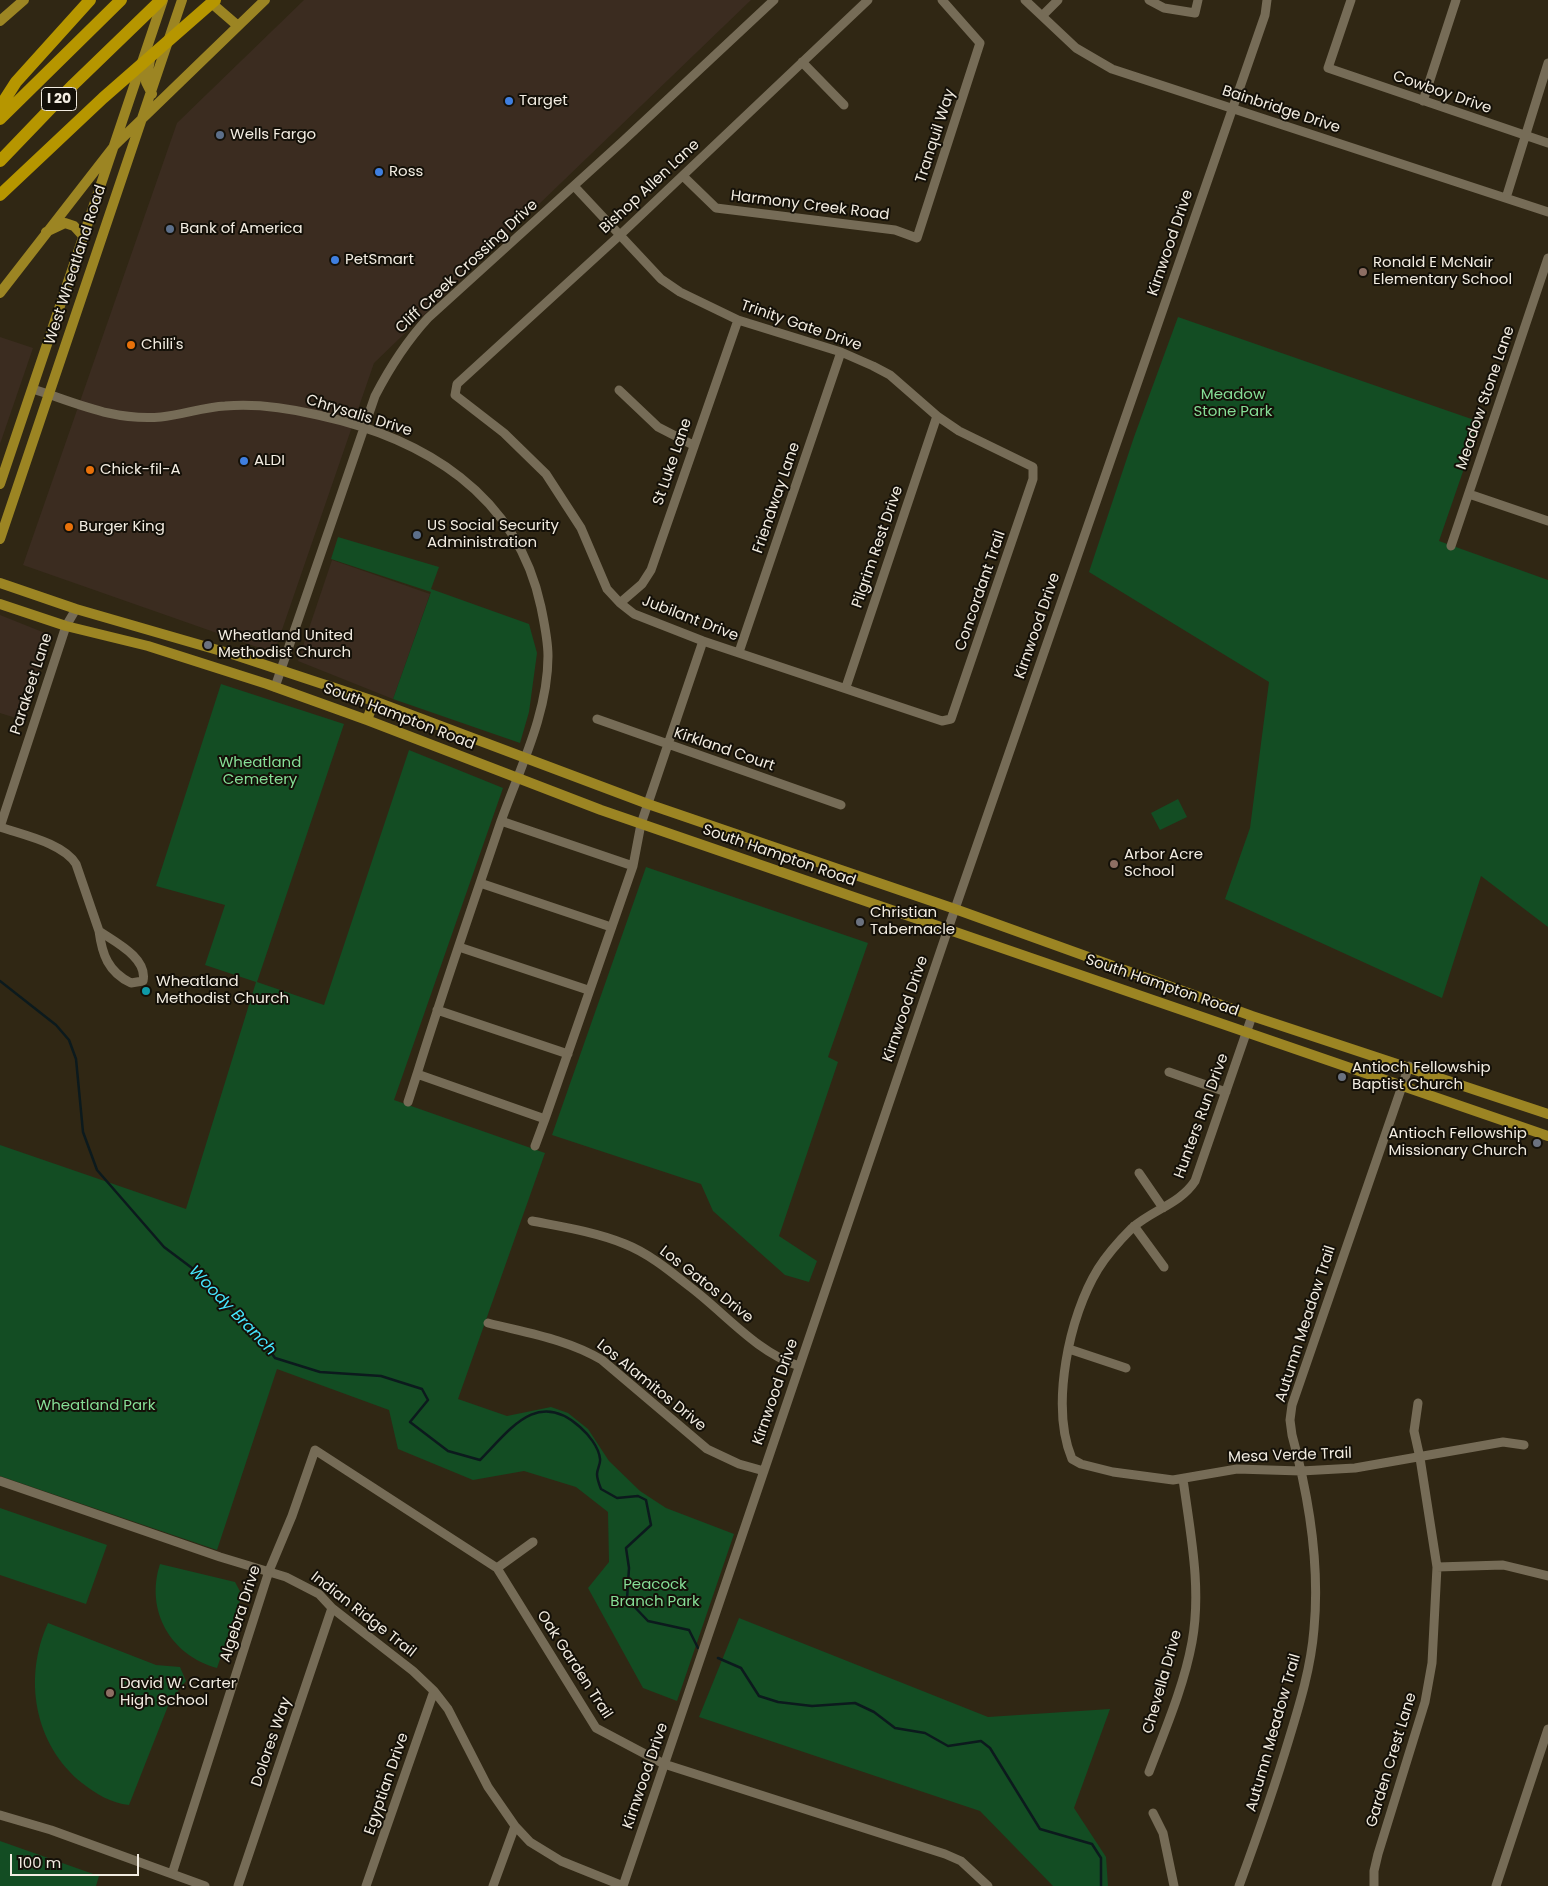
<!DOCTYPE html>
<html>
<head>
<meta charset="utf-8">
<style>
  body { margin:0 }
  #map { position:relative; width:1548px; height:1886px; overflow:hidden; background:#302714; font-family:Poppins,sans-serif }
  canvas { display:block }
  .scale { position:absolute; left:10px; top:1854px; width:129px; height:22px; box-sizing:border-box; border:2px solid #f2ece1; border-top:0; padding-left:6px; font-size:15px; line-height:18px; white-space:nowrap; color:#f2ece1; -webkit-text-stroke:4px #141008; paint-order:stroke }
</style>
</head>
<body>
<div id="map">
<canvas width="1548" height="1886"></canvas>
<div class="scale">100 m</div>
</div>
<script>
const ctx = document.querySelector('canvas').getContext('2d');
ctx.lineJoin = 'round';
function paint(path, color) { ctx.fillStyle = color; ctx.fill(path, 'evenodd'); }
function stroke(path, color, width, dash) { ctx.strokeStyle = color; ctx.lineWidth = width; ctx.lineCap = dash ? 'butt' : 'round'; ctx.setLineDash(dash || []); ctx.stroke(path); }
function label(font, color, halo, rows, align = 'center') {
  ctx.font = font + ' Poppins,sans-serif'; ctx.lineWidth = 4; ctx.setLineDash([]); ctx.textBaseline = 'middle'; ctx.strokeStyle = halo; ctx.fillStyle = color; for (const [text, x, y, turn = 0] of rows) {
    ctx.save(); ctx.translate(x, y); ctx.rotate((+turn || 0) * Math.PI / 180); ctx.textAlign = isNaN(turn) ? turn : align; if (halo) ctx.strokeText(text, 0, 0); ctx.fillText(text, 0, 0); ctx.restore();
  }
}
const commercial = new Path2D(`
  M304 0H751L374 363 274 653 23 565 177 123Z
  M0 337 33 348 0 444Z
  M332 560 430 594 393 699 298 661Z
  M0 615 50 635 22 720 0 713Z`);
const green = new Path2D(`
  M1178 317 1480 422 1439 541 1548 580V927L1481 876 1442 998 1225 899 1250 828 1269 682 1089 572 1134 437Z
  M338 537 439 567 431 589 529 624 537 653 529 712 520 743 393 699 431 592 331 559Z
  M221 684 344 724 257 982 324 1005 409 750 503 788 394 1100 545 1153 458 1399 507 1416 551 1407 568 1413 588 1429 609 1461 640 1491 666 1508 734 1534 677 1701 643 1688 588 1588 609 1562 608 1512 576 1487 524 1471 473 1480 398 1449 389 1410 277 1369 217 1550 0 1476V1145L186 1209 256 982 205 965 225 905 156 886Z
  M1178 799 1187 817 1160 830 1151 813Z
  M646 867 868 943 828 1057 838 1062 779 1236 817 1261 809 1282 785 1275 713 1211 701 1184 552 1135Z
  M0 1508 107 1545 86 1604 0 1575Z
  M160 1564 235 1582 242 1595 217 1668C170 1655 145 1610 160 1564Z
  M739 1618 988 1717 1110 1709 1074 1808 1106 1857 1108 1886H1053L980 1811 699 1717Z
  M48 1623 156 1665 180 1667 186 1681 170 1701 129 1805C111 1803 96 1794 82 1783 34 1744 23 1678 48 1623Z
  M0 1841 99 1876 96 1886H0Z`);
const stream = new Path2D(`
  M0 981 56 1025 69 1040 76 1059 83 1132 97 1170 164 1247 192 1268 205 1286 258 1334 275 1358 320 1372 381 1376 422 1389 428 1400 410 1422 448 1451 480 1460C509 1431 537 1388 580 1427 588 1434 599 1447 600 1459 601 1463 597 1469 597 1474 597 1478 599 1484 601 1489L617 1498 638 1496 646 1500 651 1525 626 1548 629 1568 627 1599 648 1621 689 1630 698 1648
  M718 1658 741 1668 759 1696 778 1702 812 1706 855 1703 874 1712 895 1728 925 1733 948 1746 981 1741 990 1748 1040 1829 1092 1844 1101 1858V1886`);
const minor = new Path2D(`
  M1025 0 1076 48 1112 69 1548 212
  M1149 0 1164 8 1195 13 1198 0
  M1351 0 1328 68 1548 143
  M1042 16 1058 0
  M802 62 844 105
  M1423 101 1456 0
  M683 176 716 208 895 230 917 238 980 43 942 0
  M574 186 661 279 680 292 738 320 841 352 873 366 890 375 937 416 959 431 1033 467V479L951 719 942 721 927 716 703 641 634 614 620 603 607 589 581 528 546 474 504 433 455 395 457 384 620 235 868 0
  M1506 198 1548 63
  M33 389C77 403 113 421 161 417 182 415 204 407 225 406 257 403 288 408 318 415 424 438 517 494 541 607 544 622 548 640 548 656 548 714 519 770 500 824 472 907 443 990 417 1074L545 1119 633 866 641 824 703 641
  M619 390 658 427 693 445
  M1469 494 1548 521
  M1451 546 1548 258
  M620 603 642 584 651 570 738 320
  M739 652 841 352
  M275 687 375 396C390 367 405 343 428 318L622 142 774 0
  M846 687 937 416
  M597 719 841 805
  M501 821 633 866
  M0 827 66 626 76 609
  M0 827C23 835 63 843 76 864L99 931
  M480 883 611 927
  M99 931C115 942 148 958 143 981L131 983C108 972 102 954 99 931Z
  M459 947 588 990
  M437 1010 568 1054
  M1252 1016 1195 1181C1180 1204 1152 1210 1132 1228 1119 1241 1108 1253 1098 1269 1069 1316 1050 1406 1072 1459L1081 1464 1113 1472 1173 1480 1237 1469 1301 1471 1355 1468 1503 1442 1524 1445
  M1169 1072 1226 1092
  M408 1102 417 1074
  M535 1146 545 1119
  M1139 1173 1163 1208
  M532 1221C563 1227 596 1232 625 1244 648 1253 669 1270 689 1286 725 1313 756 1352 799 1366
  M1134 1226 1164 1267
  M488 1323C527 1333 567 1339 602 1360L707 1449 739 1464 764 1471
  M1069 1349 1126 1368
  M0 1481 220 1557 286 1577 319 1594 332 1608 413 1671 434 1691 448 1709 488 1787 515 1826 530 1842 561 1861 623 1886 948 929 1265 15 1267 0
  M1437 1567 1503 1565 1548 1576
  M497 1568 533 1542
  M1149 1772C1165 1730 1184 1686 1192 1642 1202 1588 1190 1532 1183 1479
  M1153 1813 1163 1833 1174 1886
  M0 1815 51 1830 205 1886
  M172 1874 269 1571 292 1516 315 1450 497 1568 596 1728 664 1764 945 1854 961 1861 988 1886
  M238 1886 332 1608
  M366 1886 434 1691
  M493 1886 515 1826
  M1239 1886C1257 1837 1274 1789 1289 1739 1300 1703 1311 1667 1314 1629 1320 1564 1309 1497 1292 1435L1290 1420 1292 1405 1409 1066
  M1374 1886V1871L1378 1854 1425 1702 1432 1663 1437 1567 1420 1458 1414 1431 1418 1403
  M1496 1886 1548 1729`);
const major = new Path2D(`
  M211 0 216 7 238 26
  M0 21 24 0
  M151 54 146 82 152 94
  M46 232 65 223 74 226 84 237
  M0 293 115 145 265 0
  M0 484 163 0
  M0 539 182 0
  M0 583 76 609 235 655 374 701 648 804 955 909 1252 1016 1548 1114
  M0 604 66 626 148 646 267 684 367 720 601 810 1548 1136
  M367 720 374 701`);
const highway = new Path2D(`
  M0 107 16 82 90 0
  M0 119 121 0
  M0 161 73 85 161 0
  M0 195 103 98 215 0`);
const markers = [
  [509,101,5,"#3f7fe0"],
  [220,135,5,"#5c6f8a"],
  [379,172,5,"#3f7fe0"],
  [170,229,5,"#5c6f8a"],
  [335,260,5,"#3f7fe0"],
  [1363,272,5,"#8d6e63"],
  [131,345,5,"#e8710a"],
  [244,461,5,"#3f7fe0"],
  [90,470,5,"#e8710a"],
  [69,527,5,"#e8710a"],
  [417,535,5,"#5c6f8a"],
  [208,645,5,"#6b7280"],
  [1114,864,5,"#8d6e63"],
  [860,922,5,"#6b7280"],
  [146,991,5,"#0f9aa8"],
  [1342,1077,5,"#6b7280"],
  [1537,1143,5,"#6b7280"],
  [110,1693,5,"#8d6e63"]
];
const shields = [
  [59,99,35]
];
const shieldNames = [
  ["I 20",59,99]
];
const streetNames = [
  ["Cowboy Drive",1442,93,19],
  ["Bainbridge Drive",1281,110,18],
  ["Tranquil Way",936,136,-72],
  ["Bishop Allen Lane",650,187,-43],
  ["Harmony Creek Road",810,206,7],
  ["Kirnwood Drive",1171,243,-71],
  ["West Wheatland Road",76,265,-72],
  ["Cliff Creek Crossing Drive",467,267,-43],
  ["Trinity Gate Drive",801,326,19],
  ["Meadow Stone Lane",1486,398,-71],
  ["Chrysalis Drive",359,416,17],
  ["St Luke Lane",673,462,-71],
  ["Friendway Lane",777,498,-71],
  ["Pilgrim Rest Drive",878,547,-71],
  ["Concordant Trail",981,591,-71],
  ["Jubilant Drive",690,619,21],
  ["Kirnwood Drive",1038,626,-71],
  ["Parakeet Lane",32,684,-72],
  ["South Hampton Road",399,717,21],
  ["Kirkland Court",724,750,19],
  ["South Hampton Road",779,856,19],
  ["South Hampton Road",1162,986,19],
  ["Kirnwood Drive",906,1009,-71],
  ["Hunters Run Drive",1202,1116,-70],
  ["Los Gatos Drive",706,1285,38],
  ["Autumn Meadow Trail",1306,1324,-72],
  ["Los Alamitos Drive",651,1386,39],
  ["Kirnwood Drive",776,1392,-71],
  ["Mesa Verde Trail",1290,1456,-2],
  ["Algebra Drive",241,1614,-72],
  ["Indian Ridge Trail",363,1615,38],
  ["Oak Garden Trail",574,1665,57],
  ["Chevella Drive",1163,1682,-74],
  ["Autumn Meadow Trail",1274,1733,-74],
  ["Dolores Way",272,1742,-71],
  ["Garden Crest Lane",1392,1760,-73],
  ["Kirnwood Drive",646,1776,-71],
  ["Egyptian Drive",387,1784,-71]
];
const poiNames = [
  ["Target",519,101],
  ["Wells Fargo",230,135],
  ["Ross",389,172],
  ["Bank of America",180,229],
  ["PetSmart",345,260],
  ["Ronald E McNair",1373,263],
  ["Elementary School",1373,280],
  ["Chili's",141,345],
  ["ALDI",254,461],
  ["Chick-fil-A",100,470],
  ["US Social Security",427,526],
  ["Administration",427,543],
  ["Burger King",79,527],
  ["Wheatland United",218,636],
  ["Methodist Church",218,653],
  ["Arbor Acre",1124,855],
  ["School",1124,872],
  ["Christian",870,913],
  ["Tabernacle",870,930],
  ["Wheatland",156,982],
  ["Methodist Church",156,999],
  ["Antioch Fellowship",1352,1068],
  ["Baptist Church",1352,1085],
  ["Antioch Fellowship",1527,1134,"right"],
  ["Missionary Church",1527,1151,"right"],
  ["David W. Carter",120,1684],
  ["High School",120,1701]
];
const parkNames = [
  ["Meadow",1233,395],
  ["Stone Park",1233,412],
  ["Wheatland",260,763],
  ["Cemetery",260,780],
  ["Wheatland Park",96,1406],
  ["Peacock",655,1585],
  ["Branch Park",655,1602]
];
const waterNames = [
  ["Woody Branch",232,1311,46]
];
paint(commercial, '#3b2c20');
paint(green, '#134d23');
stroke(stream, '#0c1a1d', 2.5);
stroke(minor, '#766c57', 9);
stroke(major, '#9c8523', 10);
stroke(highway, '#b69600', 12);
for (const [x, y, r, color] of markers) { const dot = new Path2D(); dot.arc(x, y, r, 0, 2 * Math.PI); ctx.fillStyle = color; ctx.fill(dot); stroke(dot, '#141008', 2); }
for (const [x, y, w] of shields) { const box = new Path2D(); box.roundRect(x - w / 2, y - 11.5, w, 23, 4); ctx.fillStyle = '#141008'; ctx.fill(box); stroke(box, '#f2ece1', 1); }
label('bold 14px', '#f2ece1', null, shieldNames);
label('15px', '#f2ece1', '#141008', streetNames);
label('15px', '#f2ece1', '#141008', poiNames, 'left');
label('15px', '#86de96', '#141008', parkNames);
label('italic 16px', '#45e6fe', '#141008', waterNames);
</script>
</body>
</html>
